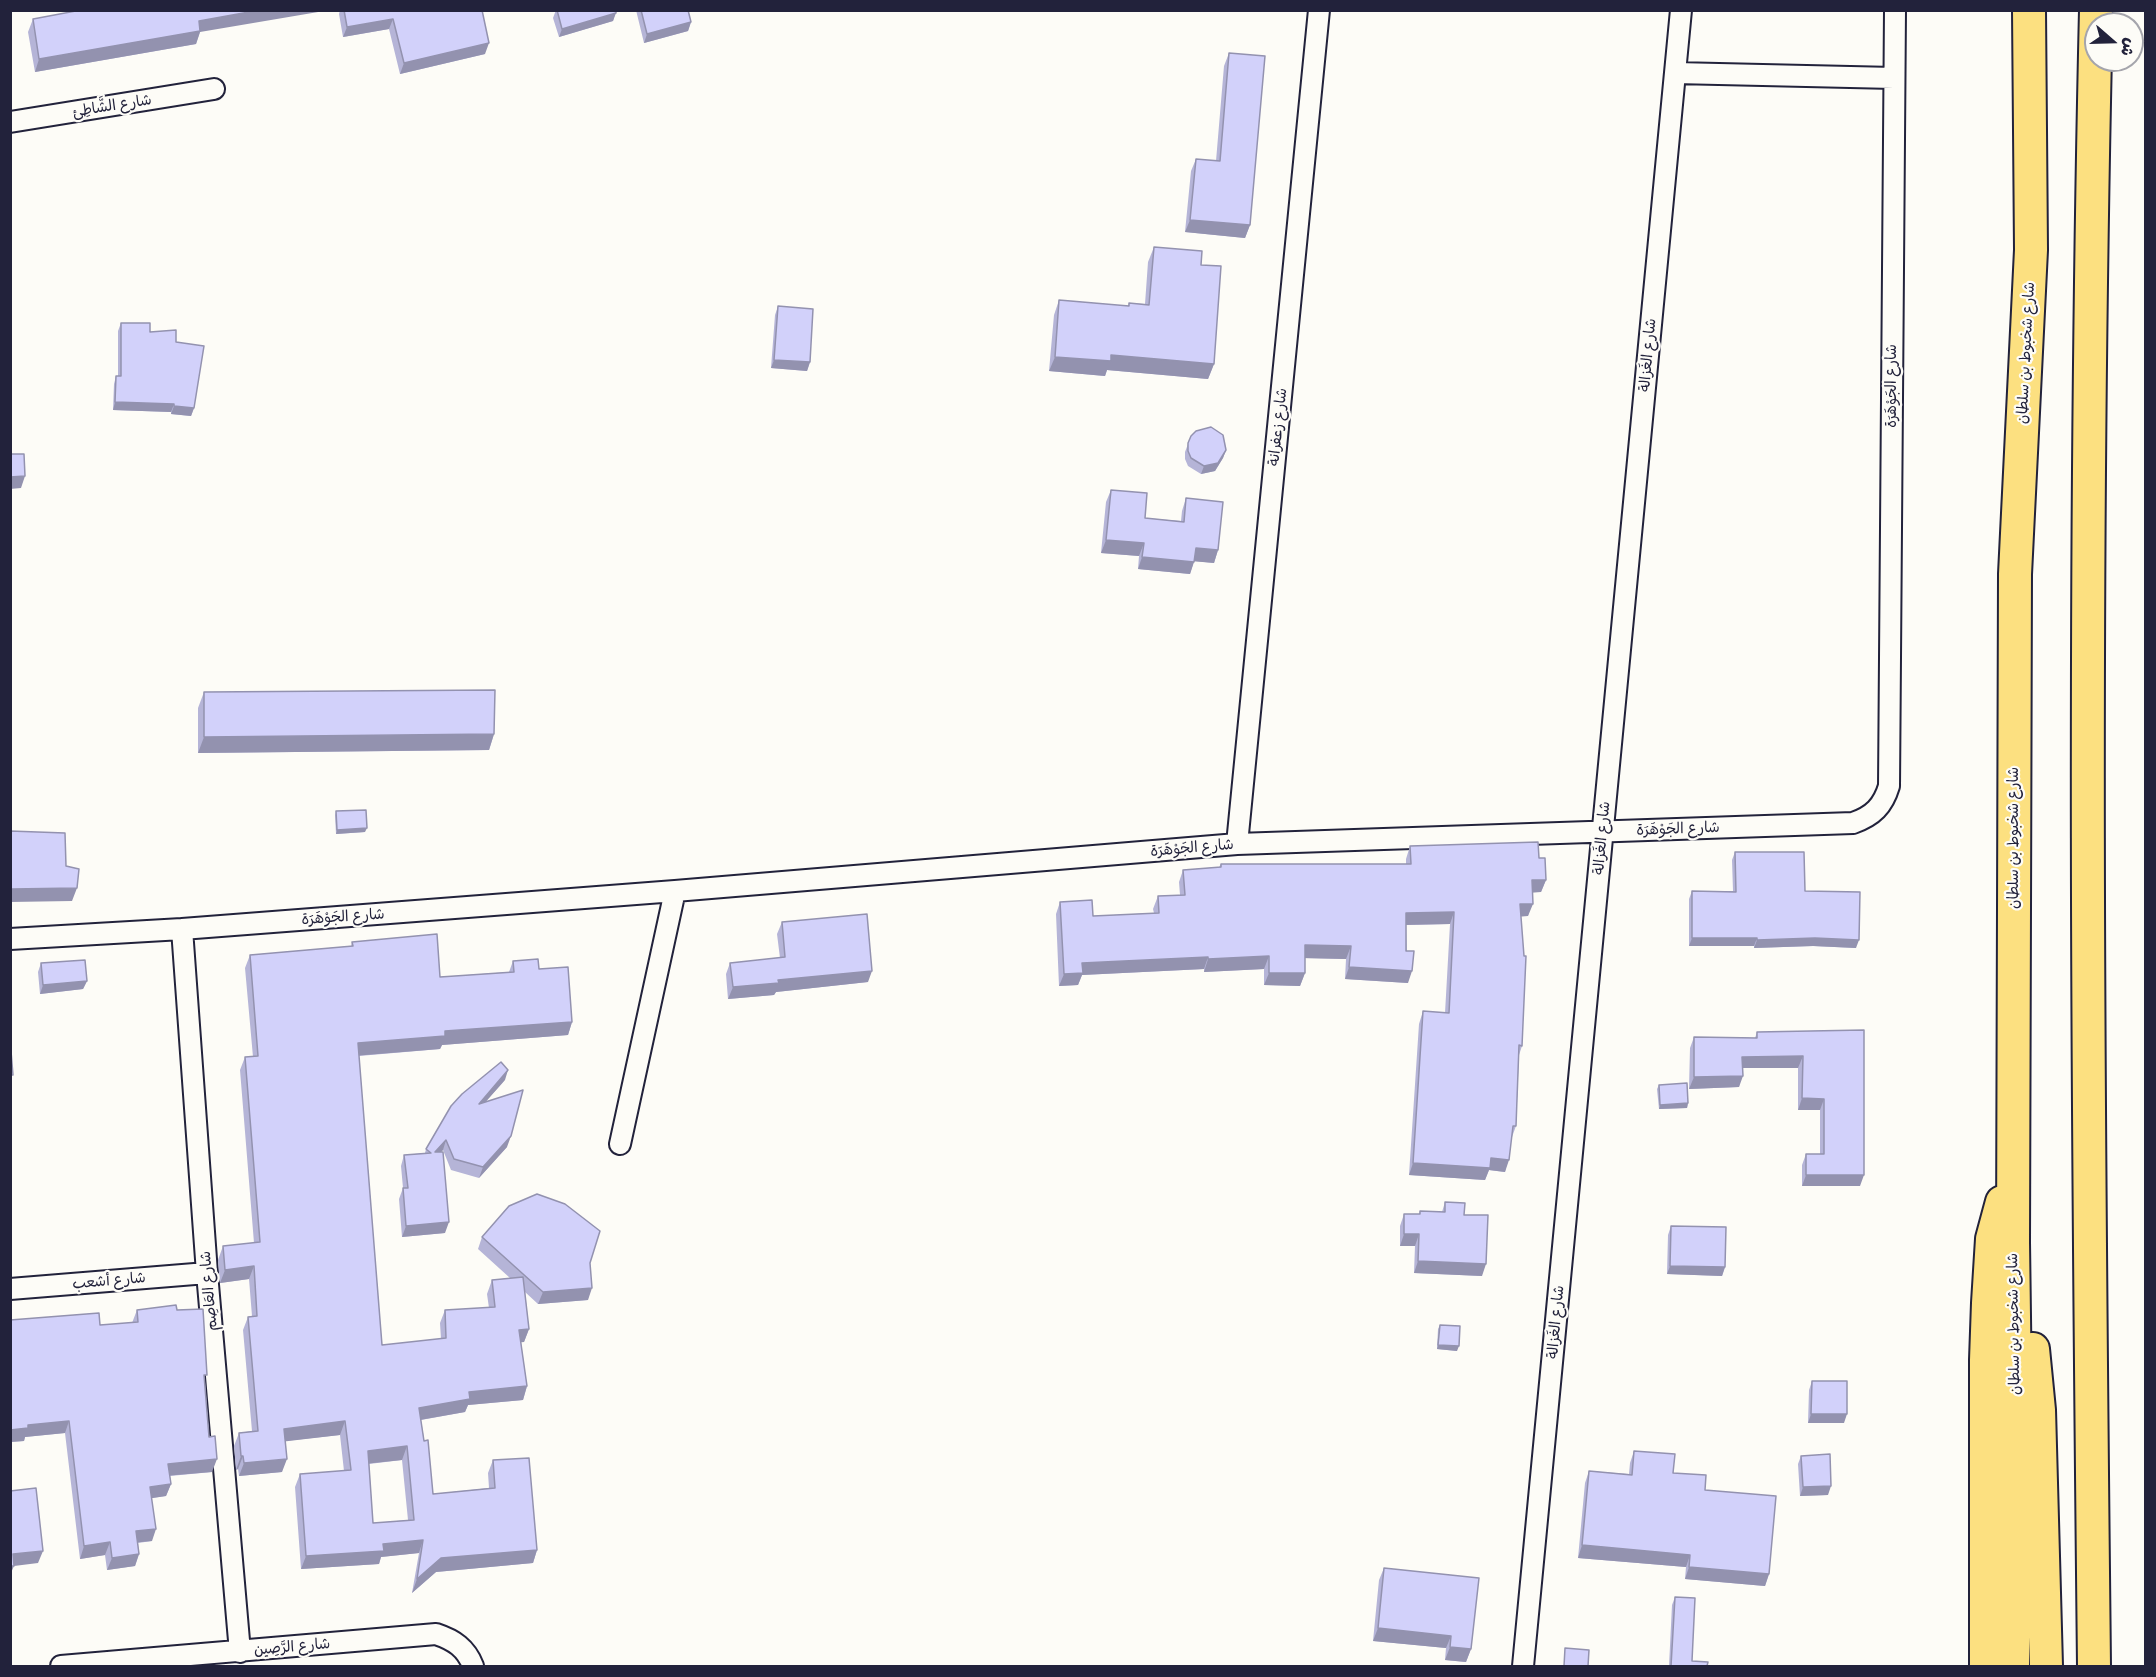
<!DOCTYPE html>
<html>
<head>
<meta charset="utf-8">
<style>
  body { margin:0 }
  #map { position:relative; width:2156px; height:1677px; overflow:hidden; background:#fdfcf7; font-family:Delius,"Playpen Sans Arabic",sans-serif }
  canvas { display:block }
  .frame { position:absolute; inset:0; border:12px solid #22223b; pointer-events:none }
  .north { position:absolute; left:2084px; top:12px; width:60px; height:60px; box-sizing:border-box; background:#fdfcf7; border:2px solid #a5a5ac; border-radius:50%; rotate:110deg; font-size:16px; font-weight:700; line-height:24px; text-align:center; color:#22223b }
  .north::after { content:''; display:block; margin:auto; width:21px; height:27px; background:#22223b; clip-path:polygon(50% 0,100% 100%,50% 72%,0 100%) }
</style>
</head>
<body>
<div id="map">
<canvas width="2156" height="1677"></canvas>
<div class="frame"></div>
<div class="north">ش</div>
</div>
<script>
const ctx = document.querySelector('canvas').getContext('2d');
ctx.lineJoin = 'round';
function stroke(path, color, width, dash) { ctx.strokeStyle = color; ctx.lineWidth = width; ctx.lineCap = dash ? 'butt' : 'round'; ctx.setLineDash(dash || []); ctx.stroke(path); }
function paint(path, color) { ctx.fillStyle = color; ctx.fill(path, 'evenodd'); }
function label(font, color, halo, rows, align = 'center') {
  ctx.font = font + ' Delius,"Playpen Sans Arabic",sans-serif'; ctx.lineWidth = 4.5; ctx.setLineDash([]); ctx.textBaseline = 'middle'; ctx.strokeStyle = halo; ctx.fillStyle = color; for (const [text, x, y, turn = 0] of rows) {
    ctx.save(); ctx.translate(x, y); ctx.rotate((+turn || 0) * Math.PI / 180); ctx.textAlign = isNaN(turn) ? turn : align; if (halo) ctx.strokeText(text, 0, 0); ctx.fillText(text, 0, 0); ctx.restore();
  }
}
const minor = new Path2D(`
  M1675 73 1894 78
  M10 122 214 89
  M1237 844 1319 10
  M182 929 207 1273 240 1652
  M10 939 182 929 675 891 1237 844 1853 823C1873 816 1883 806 1889 786L1895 10
  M620 1144 675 891
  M10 1289 207 1273
  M61 1666 436 1634C454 1640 466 1648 473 1666
  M1523 1666 1681 10`);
const primary = new Path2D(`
  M2033 1349 2039 1410 2046 1666
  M1986 1666V1360L1988 1303 1992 1239 2002 1202
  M2013 1666 2015 1391 2013 1242 2015 574 2031 250 2029 10
  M2094 1666C2088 1114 2083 562 2096 10`);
const wall = new Path2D(`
  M340 10H482L485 54 400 74 389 29 343 37 339 14Z
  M556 10H616L613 21 559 37 553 18Z
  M636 10H688L691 22 688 31 644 43Z
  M33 19 200 32 196 44 35 72 28 32Z
  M1229 53 1250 225 1245 238 1185 232 1191 171 1196 159 1216 161 1224 66Z
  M1154 247 1201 265 1214 364 1208 379 1107 370 1105 376 1049 371 1054 315 1059 300 1128 306 1129 303 1145 304 1148 262Z
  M778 306 810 362 807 371 771 368 775 315Z
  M121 323 176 342 194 408 191 416 171 414V412L113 410 114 384 116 376H118V331Z
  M1191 436 1226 450 1223 458 1215 471 1201 474 1188 466 1185 459V452Z
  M1111 490 1145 518 1181 521 1182 511 1186 498 1218 550 1214 563 1194 561 1190 574 1138 569 1139 556 1101 553 1106 502Z
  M204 692 494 734 489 750 198 753V708Z
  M336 811 365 832 336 834 335 815Z
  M1410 846 1539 858 1546 880 1541 892H1532L1528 916H1521L1522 1046 1519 1055 1516 1126 1512 1137 1505 1172 1489 1170 1485 1180 1409 1175 1419 1024 1423 1011 1445 1013 1450 924 1406 925 1408 983 1345 979 1346 959 1305 958V973L1300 986 1264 985V969L1204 972V969L1082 975 1078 985 1059 986 1056 914 1060 902 1093 916 1154 913 1153 909 1158 896 1180 895 1179 882 1183 870 1219 867 1221 864H1406V859Z
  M1735 852 1805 891 1856 948 1813 946 1754 948V946H1689V899L1692 891H1733L1732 860Z
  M782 922 868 982 776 992 774 995 728 999 726 974 730 963 780 958 777 934Z
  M352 942 440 977 509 972 513 961 539 969 572 1022 568 1035 442 1045 440 1049 359 1056 382 1345 441 1339 440 1323 445 1310 489 1308 487 1294 492 1280 510 1278 478 1249 482 1237 590 1263 588 1300 538 1304 525 1292 529 1329 524 1342H521L527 1386 523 1400 468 1405 465 1412 421 1420 433 1494 489 1488 488 1473 493 1460 537 1550 533 1563 436 1572 412 1593 419 1553 381 1557 379 1564 301 1569 295 1487 300 1474 344 1471 340 1435 285 1441 282 1472 239 1476 238 1469 236 1470 234 1446 239 1433 252 1431 243 1330 248 1317 252 1316 249 1279 220 1283 218 1260 223 1246 254 1243 240 1070 245 1057H253L245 968 250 955 351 946ZM402 1460 408 1520 373 1523 369 1464Z
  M41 963 87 981 83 989 40 994 38 972Z
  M1864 1030 1860 1186H1802V1165L1806 1154H1820V1110H1798V1068H1742L1739 1087 1689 1089 1690 1048 1694 1037 1755 1038 1757 1032Z
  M505 1080 486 1101 507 1147 479 1178 451 1170 443 1150 441 1152 445 1233 402 1237 399 1199 403 1188 401 1166 404 1155 425 1153 426 1149Z
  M1659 1085 1688 1103 1687 1108 1659 1109 1657 1089Z
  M1445 1202 1464 1215 1482 1276 1414 1273 1415 1246H1400V1226L1404 1214H1419L1420 1211 1442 1212Z
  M1671 1226 1725 1267 1722 1276 1667 1274 1668 1235Z
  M137 1310H177L205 1382 212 1472 170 1476 171 1484 166 1496 152 1498V1541L138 1543 139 1554 135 1566 107 1570 105 1555 80 1559 65 1433 25 1437 24 1441 10 1442V1320L100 1325 132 1323Z
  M1440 1325 1457 1351 1437 1349 1438 1329Z
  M1812 1381 1844 1423H1808L1809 1390Z
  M1634 1451 1705 1490 1769 1574 1765 1586 1685 1579 1686 1567 1578 1558 1585 1483 1589 1471 1629 1474 1630 1463Z
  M1801 1456 1828 1495 1800 1496 1798 1464Z
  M1384 1568 1471 1649 1466 1662 1445 1660 1446 1648 1373 1641 1379 1580Z
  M1675 1597 1692 1661 1707 1666H1669L1672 1605Z`);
const shadedWall = new Path2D(`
  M260 10H330L200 32 196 44 35 72 39 59 199 21Z
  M616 13 613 21 559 37 562 29Z
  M393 19 389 29 343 37 347 27Z
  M691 22 688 31 644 43 647 34Z
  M489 43 485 54 400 74 404 63Z
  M1190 220 1250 225 1245 238 1185 232Z
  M1111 355 1214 364 1208 379 1107 370 1105 376 1049 371 1055 357Z
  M774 360 810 362 807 371 771 368Z
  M115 402 174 404 171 412 113 410Z
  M174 406 194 408 191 416 171 414Z
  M1226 450 1223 458 1215 471 1201 474 1204 466Z
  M25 476 21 488 10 489V477Z
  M1106 540 1144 543 1139 556 1101 553Z
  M1196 548 1218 550 1214 563 1191 561Z
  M1142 557 1194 562 1190 574 1138 569Z
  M494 734 489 750 198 753 204 737Z
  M367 828 365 832 336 834 337 830Z
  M1532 880H1546L1541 892 1528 893Z
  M77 888 72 901 10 902 11 889Z
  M1520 904H1533L1528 916 1516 917Z
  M1454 912 1450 924 1402 925 1406 913Z
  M1692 938H1757L1754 946H1689Z
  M1815 938 1859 940 1856 948 1813 946 1754 948 1757 940Z
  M1305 945 1351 946 1346 959 1300 958Z
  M1269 956 1264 969 1204 972 1208 959Z
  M1208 957 1204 969 1082 975 1078 985 1059 986 1064 974 1082 963Z
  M1349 967 1412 971 1408 983 1345 979Z
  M872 971 868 982 776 992 774 995 728 999 733 987 778 980Z
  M1269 973H1305L1300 986 1264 985Z
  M87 981 83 989 40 994 43 985Z
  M572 1022 568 1035 442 1045 440 1049 353 1056 358 1043 445 1031Z
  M1803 1056 1798 1068H1738L1742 1057Z
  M508 1070 505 1080 475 1114 479 1104Z
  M1743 1076 1739 1087 1689 1089 1694 1077Z
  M1802 1098 1824 1099 1820 1110H1798Z
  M1688 1103 1687 1108 1659 1109 1660 1105Z
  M511 1136 507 1147 479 1178 483 1167Z
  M446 1140 443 1150 431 1163 435 1152Z
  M1491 1158 1509 1160 1505 1172 1489 1170 1485 1180 1409 1175 1413 1163Z
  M1806 1175H1864L1860 1186H1802Z
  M449 1222 445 1233 402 1237 406 1226Z
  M1404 1234H1419L1415 1246H1400Z
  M1418 1261 1486 1264 1482 1276 1414 1273Z
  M254 1266 249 1279 220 1283 225 1270Z
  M1670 1266 1725 1267 1722 1276 1667 1274Z
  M592 1288 588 1300 538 1304 543 1292Z
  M529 1329 524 1342 514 1343 519 1330Z
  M1438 1345 1459 1346 1457 1351 1437 1349Z
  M527 1386 523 1400 468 1405 465 1412 414 1421 419 1408 469 1392Z
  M1811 1414H1847L1844 1423H1808Z
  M69 1421 65 1433 25 1437 24 1441 10 1442V1430L28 1425Z
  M345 1421 340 1435 280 1442 284 1429Z
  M407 1446 402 1460 364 1464 368 1451Z
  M241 1456H243L238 1469 236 1470Z
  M217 1459 212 1472 164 1476 168 1464Z
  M287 1459 282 1472 239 1476 244 1463Z
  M171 1484 166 1496 146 1499 150 1487Z
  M1831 1486 1828 1495 1800 1496 1803 1487Z
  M156 1529 152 1541 131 1543 136 1531Z
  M423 1540 419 1553 381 1557 379 1564 301 1569 306 1556 383 1544Z
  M110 1542 105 1555 80 1559 84 1546Z
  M1582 1545 1690 1555 1686 1567 1578 1558Z
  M537 1550 533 1563 436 1572 412 1593 417 1579 441 1558Z
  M43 1551 38 1563 14 1566 10 1575V1560L13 1554Z
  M139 1554 135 1566 107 1570 112 1558Z
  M1689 1567 1769 1574 1765 1586 1685 1579Z
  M1378 1628 1451 1636 1446 1648 1373 1641Z
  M1450 1647 1471 1649 1466 1662 1445 1660Z`);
const building = new Path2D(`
  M81 10H260L199 21 200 31 39 59 33 19Z
  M344 10H482L489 43 404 63 393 19 347 27Z
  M557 10H616V13L562 29Z
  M641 10H688L691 22 647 34Z
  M1229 53 1265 56 1250 225 1190 220 1196 159 1220 161Z
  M1154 247 1202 251 1201 265 1221 266 1214 364 1111 355V361L1055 357 1059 300 1129 306V303L1149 305Z
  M778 306 813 309 810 362 774 360Z
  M121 323H150V332L176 330V342L204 346 194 408 174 406V404L115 402 116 376H121Z
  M1211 427 1223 435 1226 450 1218 463 1204 466 1191 458 1188 451V443L1191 436 1196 431Z
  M10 454H24L25 476 10 477Z
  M1111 490 1147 493 1145 518 1184 522 1186 498 1223 502 1218 550 1196 548 1194 562 1142 557 1144 543 1106 540Z
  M495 690 494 734 204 737V692Z
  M366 810 367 828 337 830 336 811Z
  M10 831 65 833 66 866 79 869 77 888 11 889Z
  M1538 842 1539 858H1545L1546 880H1532L1533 904H1520L1524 956H1526L1522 1046 1519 1045 1516 1126H1513L1509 1160 1491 1158 1490 1168 1413 1163 1423 1011 1449 1013 1454 912 1406 913V951H1414L1412 971 1349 967 1351 946 1305 945V973H1269V956L1208 959V957L1082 963 1083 973 1064 974 1060 902 1092 900 1093 916 1159 913 1158 896 1185 895 1183 870 1221 867V864H1411L1410 846Z
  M1735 852H1804L1805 891 1860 892 1859 940 1815 938 1757 940V938H1692V891L1736 892Z
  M867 914 872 971 778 980 779 983 733 987 730 963 785 957 782 922Z
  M437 934 440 977 514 972 513 961 538 959 539 969 568 967 572 1022 445 1031V1036L358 1043 382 1345 446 1338 445 1310 495 1307 492 1280 523 1277 529 1329 519 1330 527 1386 469 1392 470 1399 419 1408 424 1441 428 1440 433 1494 495 1488 493 1460 529 1458 537 1550 441 1558 417 1579 423 1540 383 1544 384 1551 306 1556 300 1474 351 1470 345 1421 284 1429 287 1459 244 1463 243 1456H241L239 1433 258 1431 248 1317 257 1316 254 1266 225 1270 223 1246 260 1242 245 1057 258 1056 250 955 353 946 352 942ZM407 1446 414 1520 373 1523 368 1451Z
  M85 960 87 981 43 985 41 963Z
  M1864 1030V1175H1806V1154H1824V1099L1802 1098 1803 1056 1742 1057 1743 1076 1694 1077V1037L1757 1038V1032Z
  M10 1039 13 1075H10Z
  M501 1062 508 1070 479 1104 523 1090 511 1136 483 1167 454 1159 446 1140 435 1152H443L449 1222 406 1226 403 1188H408L404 1155 431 1153 426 1149 451 1106 462 1094Z
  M1687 1083 1688 1103 1660 1105 1659 1085Z
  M537 1194 565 1204 600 1231 590 1263 592 1288 543 1292 482 1237 509 1206Z
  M1445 1202 1465 1203 1464 1215H1488L1486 1264 1418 1261 1419 1234H1404V1214H1420V1211L1445 1212Z
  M1671 1226 1726 1227 1725 1267 1670 1266Z
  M176 1305 177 1310 203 1309 207 1375H204L209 1437 215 1436 217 1459 168 1464 171 1484 150 1487 156 1529 136 1531 139 1554 112 1558 110 1542 84 1546 69 1421 28 1425V1428L10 1430V1320L99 1313 100 1325 138 1322 137 1310Z
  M1440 1325 1460 1326 1459 1346 1438 1345Z
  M1812 1381H1847V1414H1811Z
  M1634 1451 1675 1454 1673 1473 1706 1475 1705 1490 1776 1496 1769 1574 1689 1567 1690 1555 1582 1545 1589 1471 1632 1475Z
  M1830 1454 1831 1486 1803 1487 1801 1456Z
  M36 1488 43 1551 13 1554 14 1566H10V1491Z
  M1384 1568 1479 1578 1471 1649 1450 1647 1451 1636 1378 1628Z
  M1675 1597 1695 1598 1692 1661 1708 1662 1707 1666H1671Z
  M1565 1648 1589 1650 1588 1666H1564Z`);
const streetNames = [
  ["شارع الشَّاطِئ",112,106,-9],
  ["شارع شخبوط بن سلطان",2026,353,-87],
  ["شارع الغَزالة",1648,355,-85],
  ["شارع الجَوْهَرَة",1892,386,-90],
  ["شارع زعفرانة",1278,427,-84],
  ["شارع الجَوْهَرَة",1678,829,-2],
  ["شارع الغَزالة",1602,838,-85],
  ["شارع شخبوط بن سلطان",2014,838,-90],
  ["شارع الجَوْهَرَة",1192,848,-5],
  ["شارع الجَوْهَرَة",343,917,-4],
  ["شارع أشعب",109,1281,-5],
  ["شارع العَاصِم",209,1291,-95],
  ["شارع الغَزالة",1556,1322,-85],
  ["شارع شخبوط بن سلطان",2014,1324,-91],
  ["شارع الرَّصِين",292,1647,-5]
];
stroke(minor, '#22223b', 24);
stroke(primary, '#22223b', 36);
stroke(minor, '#fdfcf7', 20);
stroke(primary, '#fce080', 32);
paint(wall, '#b5b4d7');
paint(shadedWall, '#9392af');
paint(building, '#d2d1fa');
stroke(building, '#9392af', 1.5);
label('15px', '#22223b', '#fdfcf7', streetNames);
</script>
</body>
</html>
